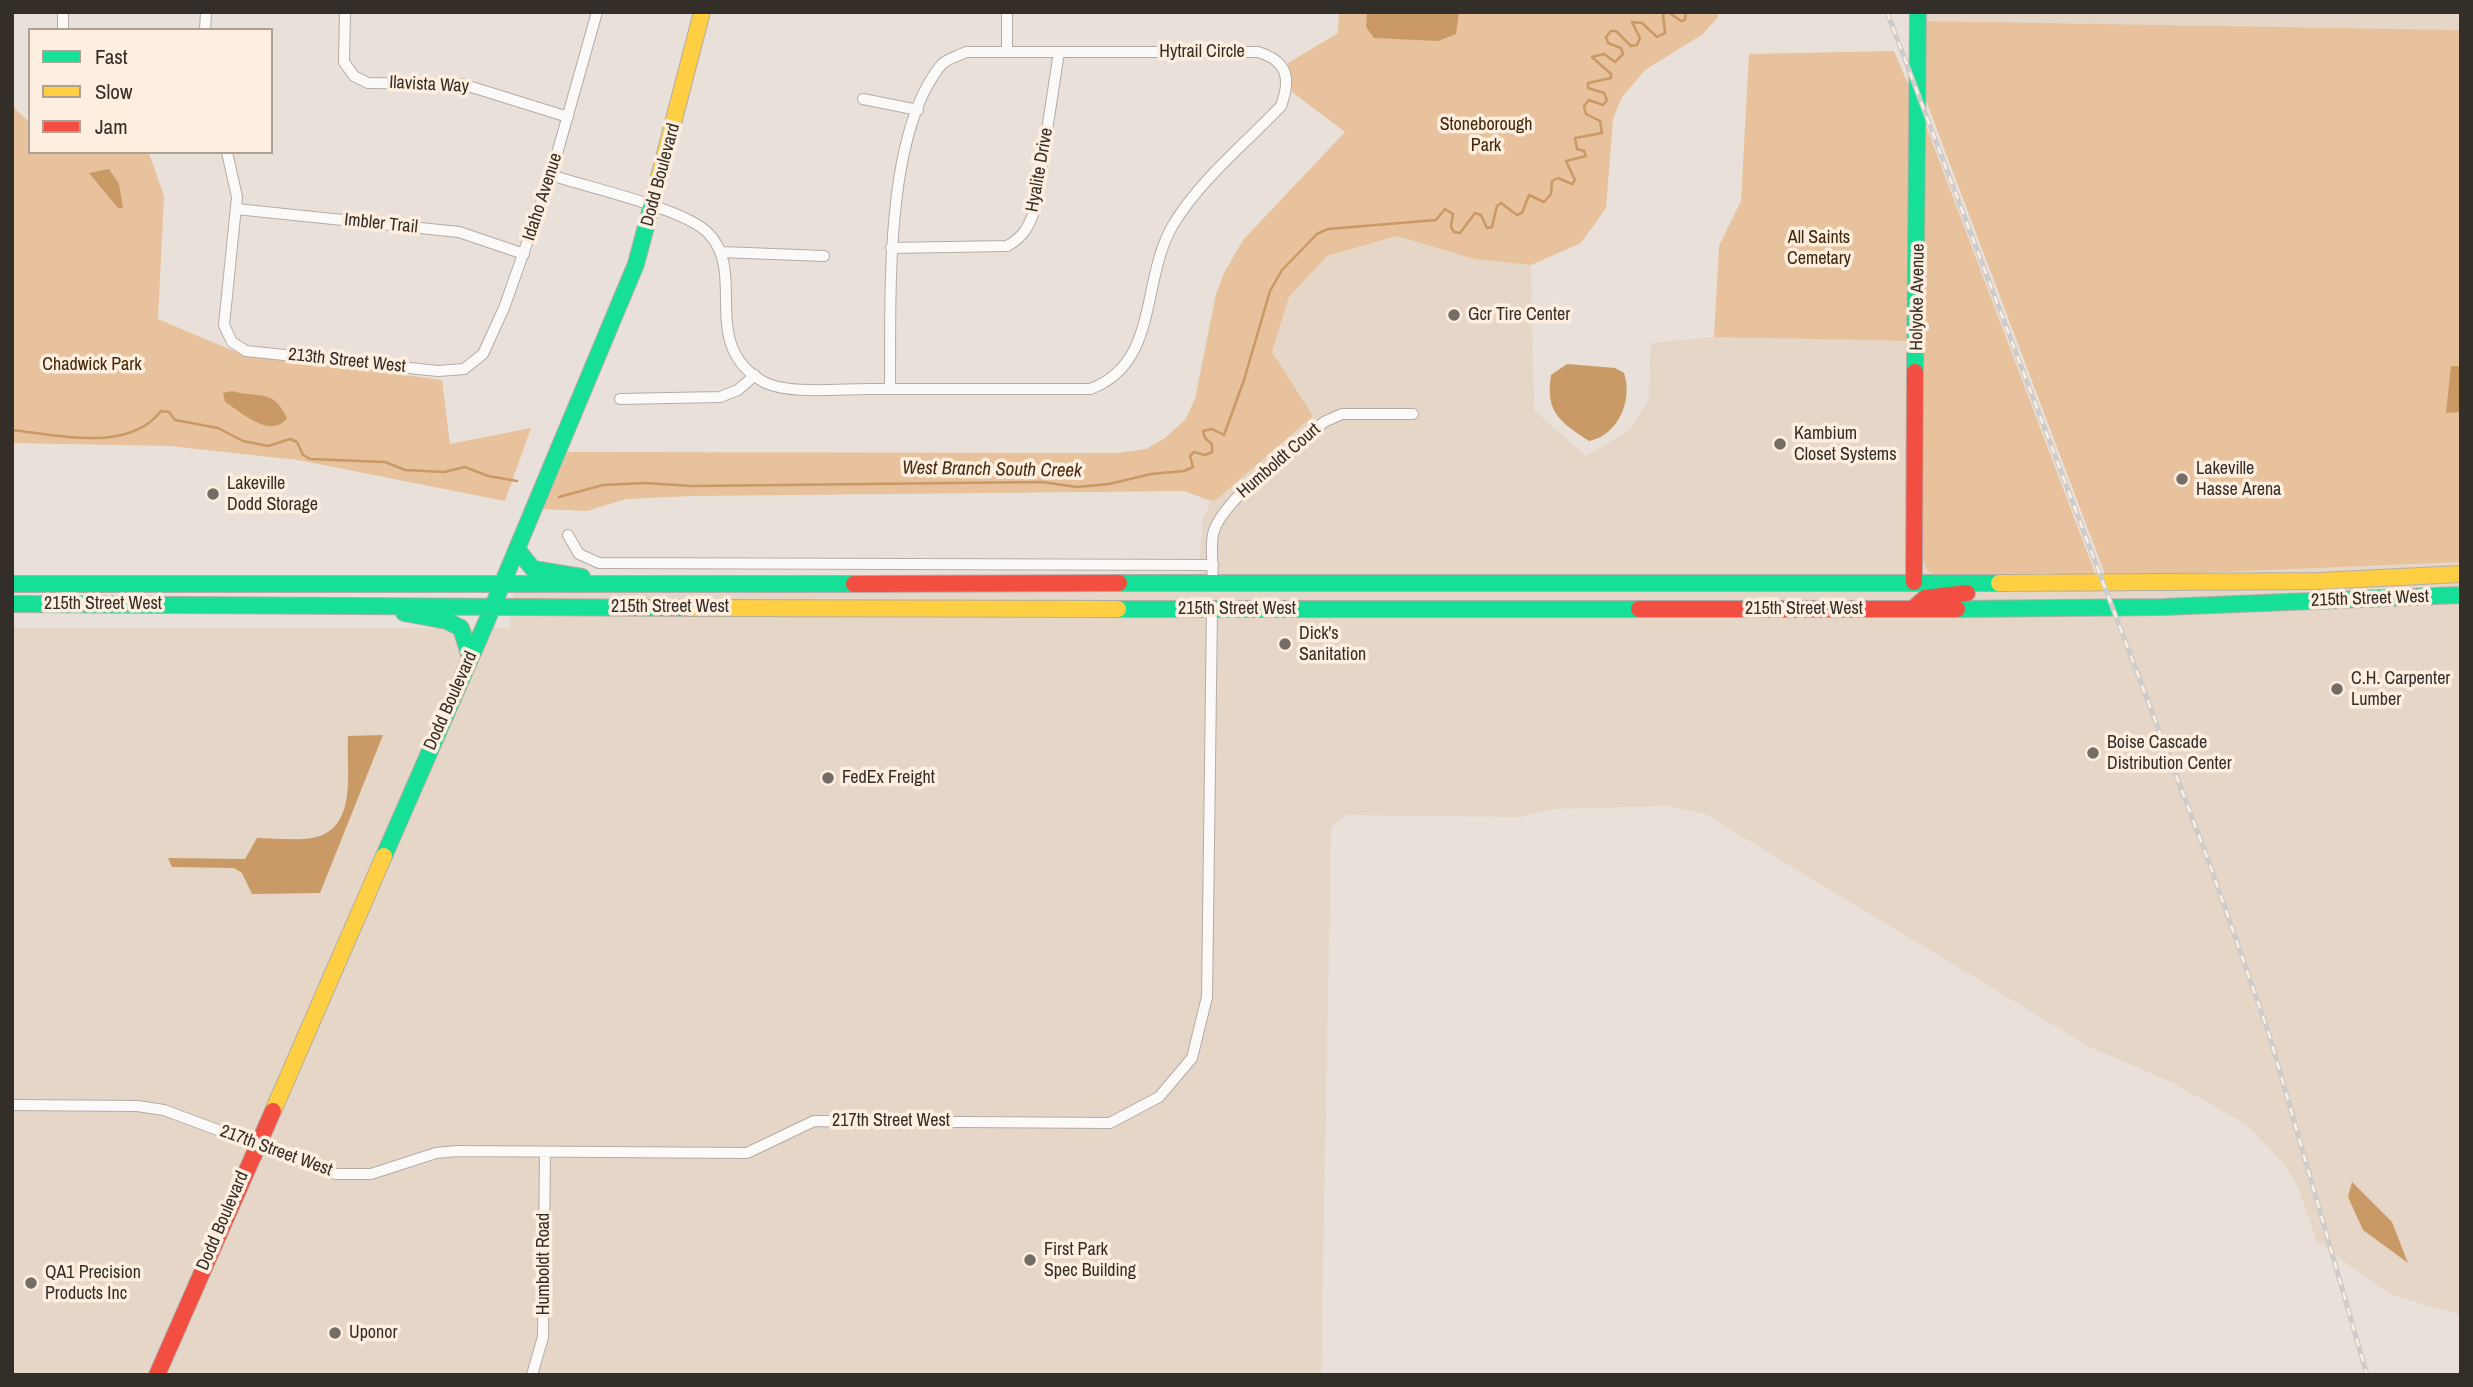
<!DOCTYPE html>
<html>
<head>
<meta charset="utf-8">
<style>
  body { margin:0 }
  #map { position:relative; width:2473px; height:1387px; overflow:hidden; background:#e9e1d9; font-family:"Archivo Narrow",sans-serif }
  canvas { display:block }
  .frame { position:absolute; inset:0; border:14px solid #342e28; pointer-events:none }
  .legend { position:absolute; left:28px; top:28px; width:245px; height:126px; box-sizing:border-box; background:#fdeedf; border:2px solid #ada196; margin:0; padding:9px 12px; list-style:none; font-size:21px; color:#342e28 }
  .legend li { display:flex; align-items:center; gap:14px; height:35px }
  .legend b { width:35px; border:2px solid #ada196 }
</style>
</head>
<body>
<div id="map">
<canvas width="2473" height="1387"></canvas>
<div class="frame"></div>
<ul class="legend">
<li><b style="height:9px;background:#16e098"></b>Fast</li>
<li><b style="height:9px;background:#ffcf43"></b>Slow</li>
<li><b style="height:9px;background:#f24e42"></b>Jam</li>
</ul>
</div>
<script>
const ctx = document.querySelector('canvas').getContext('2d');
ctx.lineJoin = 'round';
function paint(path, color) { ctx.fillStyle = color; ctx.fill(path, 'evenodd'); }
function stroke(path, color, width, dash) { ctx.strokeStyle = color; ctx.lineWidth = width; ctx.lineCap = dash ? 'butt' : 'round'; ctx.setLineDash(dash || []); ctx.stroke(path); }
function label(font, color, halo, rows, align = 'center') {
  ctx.font = font + ' "Archivo Narrow",sans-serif'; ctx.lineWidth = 7; ctx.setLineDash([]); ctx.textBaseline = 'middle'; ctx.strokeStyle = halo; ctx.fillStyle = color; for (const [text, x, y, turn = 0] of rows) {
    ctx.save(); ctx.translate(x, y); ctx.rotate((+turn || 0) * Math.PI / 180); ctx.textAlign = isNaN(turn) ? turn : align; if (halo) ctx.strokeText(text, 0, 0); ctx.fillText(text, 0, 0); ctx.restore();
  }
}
const built = new Path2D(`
  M1924 12H2461V30L1924 21Z
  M1397 236 1474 259 1531 265 1534 410 1586 456 1630 430 1649 399 1651 343 1714 337 1926 341 1923 560 2097 578 2461 562V1315L2391 1295 2317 1242 2298 1187 2283 1163 2246 1124 2171 1082 2088 1046 1705 814 1669 806 1550 809 1520 817 1346 815 1331 827 1321 1375H12V628H510L515 576 1198 577 1203 519 1211 501 1312 416 1272 352 1289 297 1327 256Z`);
const green = new Path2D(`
  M1339 12H1718V17L1703 34 1645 70 1622 97 1613 119 1606 208 1581 243 1531 265 1474 259 1397 236 1327 256 1289 297 1272 352 1313 416 1217 499 1211 501 1184 491 692 496 626 499 587 511 542 509 567 452 1118 453 1146 449 1165 438 1185 420 1195 399 1216 294 1224 273 1243 240 1345 132 1292 92 1288 63 1338 33Z
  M1924 21 2461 30V562L2106 577 1925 98Z
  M1894 51 1911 91 1910 341 1714 337 1719 246 1741 201 1749 54Z
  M12 106 30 123V152L149 153 164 196 158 319 236 352 442 380 450 444 531 428 505 501 298 460 170 446 12 443Z
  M1925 123 2097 578 2048 573 1936 575 1928 571 1923 560Z`);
const water = new Path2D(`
  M1367 12H1459L1456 34 1438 41 1374 38 1366 27Z
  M109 169 119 184 123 208H118L89 173Z
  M1567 364 1615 368 1624 373C1633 399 1619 435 1589 441 1560 422 1545 412 1551 375Z
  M2451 366H2461V412L2446 413Z
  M232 391C259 399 272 387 287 418 271 440 241 412 225 402L223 393Z
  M383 735 320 893 252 894 242 873 234 868 172 867 168 858 245 859 257 838C274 838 294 841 312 838 359 830 346 770 348 736Z
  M2352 1182 2392 1222 2408 1263 2363 1230 2348 1197Z`);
const stream = new Path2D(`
  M12 430C58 435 129 453 161 411L169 412 175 420 218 428 243 441 268 446 290 439 297 442 303 455 310 459 385 462 405 470 444 472 465 467 488 476 517 481
  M559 497 603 485 645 483 692 486 1042 482 1077 487 1109 484 1151 474 1184 471 1193 467 1190 456 1194 452 1205 455 1212 452V444L1205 438 1203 431 1212 429 1224 435 1244 380 1270 291 1282 270 1317 234 1328 229 1436 220 1445 209 1453 214 1451 227 1454 232 1460 233 1475 213 1481 215 1487 228 1492 227 1497 206 1501 203 1517 215 1522 213 1529 195 1544 202 1551 194 1552 181 1558 178 1572 184 1575 180 1566 161 1586 156 1584 151 1577 149 1575 138 1602 133 1600 121 1586 114 1584 106 1589 100 1603 105 1607 100 1604 93 1588 88V83L1611 78V74L1592 57 1604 54 1615 62 1623 54 1621 48 1608 43 1606 37 1611 31H1616L1631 46 1637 45 1640 38 1632 22 1642 23 1657 37 1665 33 1663 14 1668 12 1681 21 1685 20 1686 12`);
const street = new Path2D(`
  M63 12V30
  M345 12 344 62 354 76 368 83 462 84 568 117
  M1007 12V52
  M205 30 206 12
  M863 99 918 110
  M227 152 237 197 224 325 232 342 246 351 438 371 464 369 483 354 504 308 551 175 597 12
  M551 175C586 187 687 209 709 234 747 274 699 344 762 381 786 395 839 389 867 389 942 389 1016 389 1090 389 1160 363 1140 281 1173 225 1200 180 1245 144 1281 106 1291 79 1288 61 1258 52H966C958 56 947 59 942 64 883 134 891 301 890 389
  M236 209 459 232 524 254
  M891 248 1007 246C1024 237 1029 226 1035 209L1059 52
  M721 252 824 256
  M620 399 720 397 738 390 755 375
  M568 535 579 554 599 563 1213 565
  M1212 584C1214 568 1210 549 1213 534 1220 501 1297 445 1324 422L1342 414H1413
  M12 1105 137 1106 164 1110 336 1174H371L436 1153 457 1151 747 1153 814 1121 1110 1123 1159 1097 1192 1058 1207 997 1212 609
  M532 1375 543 1337 545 1152`);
const fast = new Path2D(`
  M1915 372 1918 12
  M517 549 533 569 582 577
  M1119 583H1999
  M12 584H854
  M12 604 689 608
  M1118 609H1639
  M1957 609 2163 607 2461 595
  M404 613 447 621 461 628 470 657
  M384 856 485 625 636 264 653 200`);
const slow = new Path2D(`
  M653 200 702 12
  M1999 583 2318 581 2461 574
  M689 608 1118 609
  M273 1111 384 856`);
const jam = new Path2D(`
  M1914 582 1915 372
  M854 584 1119 583
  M1915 607 1925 598 1967 593
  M1639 609H1957
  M157 1375 273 1111`);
const rail = new Path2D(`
  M1887 12 2210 865 2269 1034 2367 1375`);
const markers = [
  [1454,315,7,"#736d66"],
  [1780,444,7,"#736d66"],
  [2182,479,7,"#736d66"],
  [213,494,7,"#736d66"],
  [1285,644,7,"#736d66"],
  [2337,689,7,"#736d66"],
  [2093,753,7,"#736d66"],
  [828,778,7,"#736d66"],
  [1030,1260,7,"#736d66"],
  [31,1283,7,"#736d66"],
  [335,1333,7,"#736d66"]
];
const streetNames = [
  ["Hytrail Circle",1202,52],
  ["Ilavista Way",429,85,3],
  ["Hyalite Drive",1040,170,-80],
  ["Dodd Boulevard",661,175,-75],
  ["Idaho Avenue",543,197,-72],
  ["Imbler Trail",381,224,6],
  ["Holyoke Avenue",1918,297,-89],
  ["213th Street West",347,361,6],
  ["Humboldt Court",1279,461,-41],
  ["215th Street West",2370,599,-2],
  ["215th Street West",103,604],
  ["215th Street West",670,607],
  ["215th Street West",1237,609],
  ["215th Street West",1804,609],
  ["Dodd Boulevard",451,701,-66],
  ["217th Street West",891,1121],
  ["217th Street West",276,1151,20],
  ["Dodd Boulevard",223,1221,-67],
  ["Humboldt Road",544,1264,-90]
];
const parkNames = [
  ["Stoneborough",1486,125],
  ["Park",1486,146],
  ["All Saints",1819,238],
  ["Cemetary",1819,259],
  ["Chadwick Park",92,365]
];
const poiNames = [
  ["Gcr Tire Center",1468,315],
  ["Kambium",1794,434],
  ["Closet Systems",1794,455],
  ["Lakeville",2196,469],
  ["Hasse Arena",2196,490],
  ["Lakeville",227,484],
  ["Dodd Storage",227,505],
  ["Dick's",1299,634],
  ["Sanitation",1299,655],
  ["C.H. Carpenter",2351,679],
  ["Lumber",2351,700],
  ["Boise Cascade",2107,743],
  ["Distribution Center",2107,764],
  ["FedEx Freight",842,778],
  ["First Park",1044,1250],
  ["Spec Building",1044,1271],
  ["QA1 Precision",45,1273],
  ["Products Inc",45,1294],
  ["Uponor",349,1333]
];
const waterNames = [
  ["West Branch South Creek",992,470,1]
];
paint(built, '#e5d6c7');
paint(green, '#e7c29c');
paint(water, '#c99a65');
stroke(stream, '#c99a65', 2.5);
stroke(street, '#b3aca6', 12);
stroke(fast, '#b3aca6', 18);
stroke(slow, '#b3aca6', 18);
stroke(jam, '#b3aca6', 18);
stroke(street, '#fcfaf9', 10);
stroke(fast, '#16e098', 16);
stroke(slow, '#ffcf43', 16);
stroke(jam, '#f24e42', 16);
stroke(rail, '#ceccca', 5);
stroke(rail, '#fdeedf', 2.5, [8]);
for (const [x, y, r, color] of markers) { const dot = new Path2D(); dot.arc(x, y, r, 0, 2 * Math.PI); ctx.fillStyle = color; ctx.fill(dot); stroke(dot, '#fdeedf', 2.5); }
label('18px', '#342e28', '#fdeedf', streetNames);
label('18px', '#412707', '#fdeedf', parkNames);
label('18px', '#342e28', '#fdeedf', poiNames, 'left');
label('italic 19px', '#492e10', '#fdeedf', waterNames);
</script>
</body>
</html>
